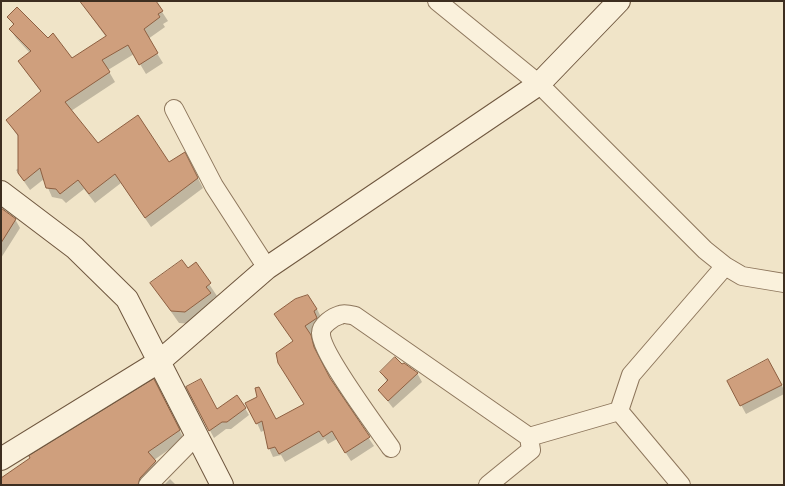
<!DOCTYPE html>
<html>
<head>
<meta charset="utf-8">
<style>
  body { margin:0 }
  #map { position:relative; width:785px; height:486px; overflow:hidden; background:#f0e4c8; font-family:Lora,serif }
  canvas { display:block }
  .frame { position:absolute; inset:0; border:2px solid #3d2e20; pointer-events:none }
</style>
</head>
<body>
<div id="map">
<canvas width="785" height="486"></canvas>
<div class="frame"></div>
</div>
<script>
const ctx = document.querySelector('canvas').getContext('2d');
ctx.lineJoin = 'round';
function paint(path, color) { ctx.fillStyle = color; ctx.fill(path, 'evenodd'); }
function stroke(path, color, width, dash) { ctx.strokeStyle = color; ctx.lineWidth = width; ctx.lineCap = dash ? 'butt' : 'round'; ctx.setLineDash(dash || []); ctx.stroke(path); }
const shadow = new Path2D(`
  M80 1H155L168 21 163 24 165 27 148 39 163 63 146 74 134 54 108 70 115 82 71 111 98 145 169 163H190L203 188 151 227 121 183 95 203 84 189 66 203 62 199 52 197 44 179 30 190 16 170 20 167 19 138 7 120 41 92 19 62 30 53 16 38 10 29 14 26 8 17 48 39 72 59 106 37Z
  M1 209 15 219 20 228 1 258Z
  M195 263 217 296 213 299 217 306 192 324 179 323 151 283 188 269Z
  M317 309 321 317V326L310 335 315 344 318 357 331 382 374 446 351 461 337 439 328 444 325 439 285 462 281 455 273 457 269 448 265 430 261 432 257 423 258 398 276 421 305 404 294 342 280 322Z
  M773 368 784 390V394L746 414 728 381Z
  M381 372 417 373 422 382 393 408 379 390 387 382Z
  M187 388 217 411 245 408 249 415 231 429H226L214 438Z
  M159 389 184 439 154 460 161 471 148 485H1V479Z
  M170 479 176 485H164Z`);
const building = new Path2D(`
  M80 1H156L163 11 158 14 160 17 144 29 158 53 139 65 128 45 102 60 110 72 65 102 98 143 138 115 169 162 185 152 198 178 145 218 115 174 89 194 78 180 60 194 56 189 46 188 40 168 24 181 18 173V135L6 120 41 91 18 61 31 51 9 29 14 24 7 17 17 7 48 38 53 33 72 58 106 36Z
  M1 208 16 219 1 243Z
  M182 260 188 268 196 262 211 283 206 287 211 293 185 312 171 311 150 283Z
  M308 295 317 309 314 311 317 318 305 326 311 335 314 347 330 378 370 437 345 453 332 431 323 437 319 431 279 454 275 447 268 449 262 421 256 424 245 403 257 397 255 388 259 387 276 419 304 404 278 363 276 353 293 341 274 314 295 299Z
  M395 357 402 364 404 363 418 373 388 401 378 390 388 380 380 372Z
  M768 359 782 385 740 406 727 381Z
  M154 379 180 430 148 452 156 461 140 478 138 485H1V478L30 458 29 456Z
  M201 379 217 409 237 395 246 408 227 422H222L209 431 186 387Z`);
const street = new Path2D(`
  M437 1 539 84 705 250 725 266 742 276 784 283
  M174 109 214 186 267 268
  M619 411 631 375 725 266
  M619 411 681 485
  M391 448C378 429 320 352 321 333 321 325 333 317 340 315 344 313 351 315 355 316L529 437
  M148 485 197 435
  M488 485 531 450 529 437 619 411`);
const secondary = new Path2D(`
  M1 192 75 248 127 299 222 485
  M1 459 160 361 267 268 539 84 619 1`);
paint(shadow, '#0003');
paint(building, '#cf9f7d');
stroke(building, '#8d5f41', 1);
stroke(street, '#8d765c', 20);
stroke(secondary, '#6f573f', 24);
stroke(street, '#faf1dc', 18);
stroke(secondary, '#faf1dc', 22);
</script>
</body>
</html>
